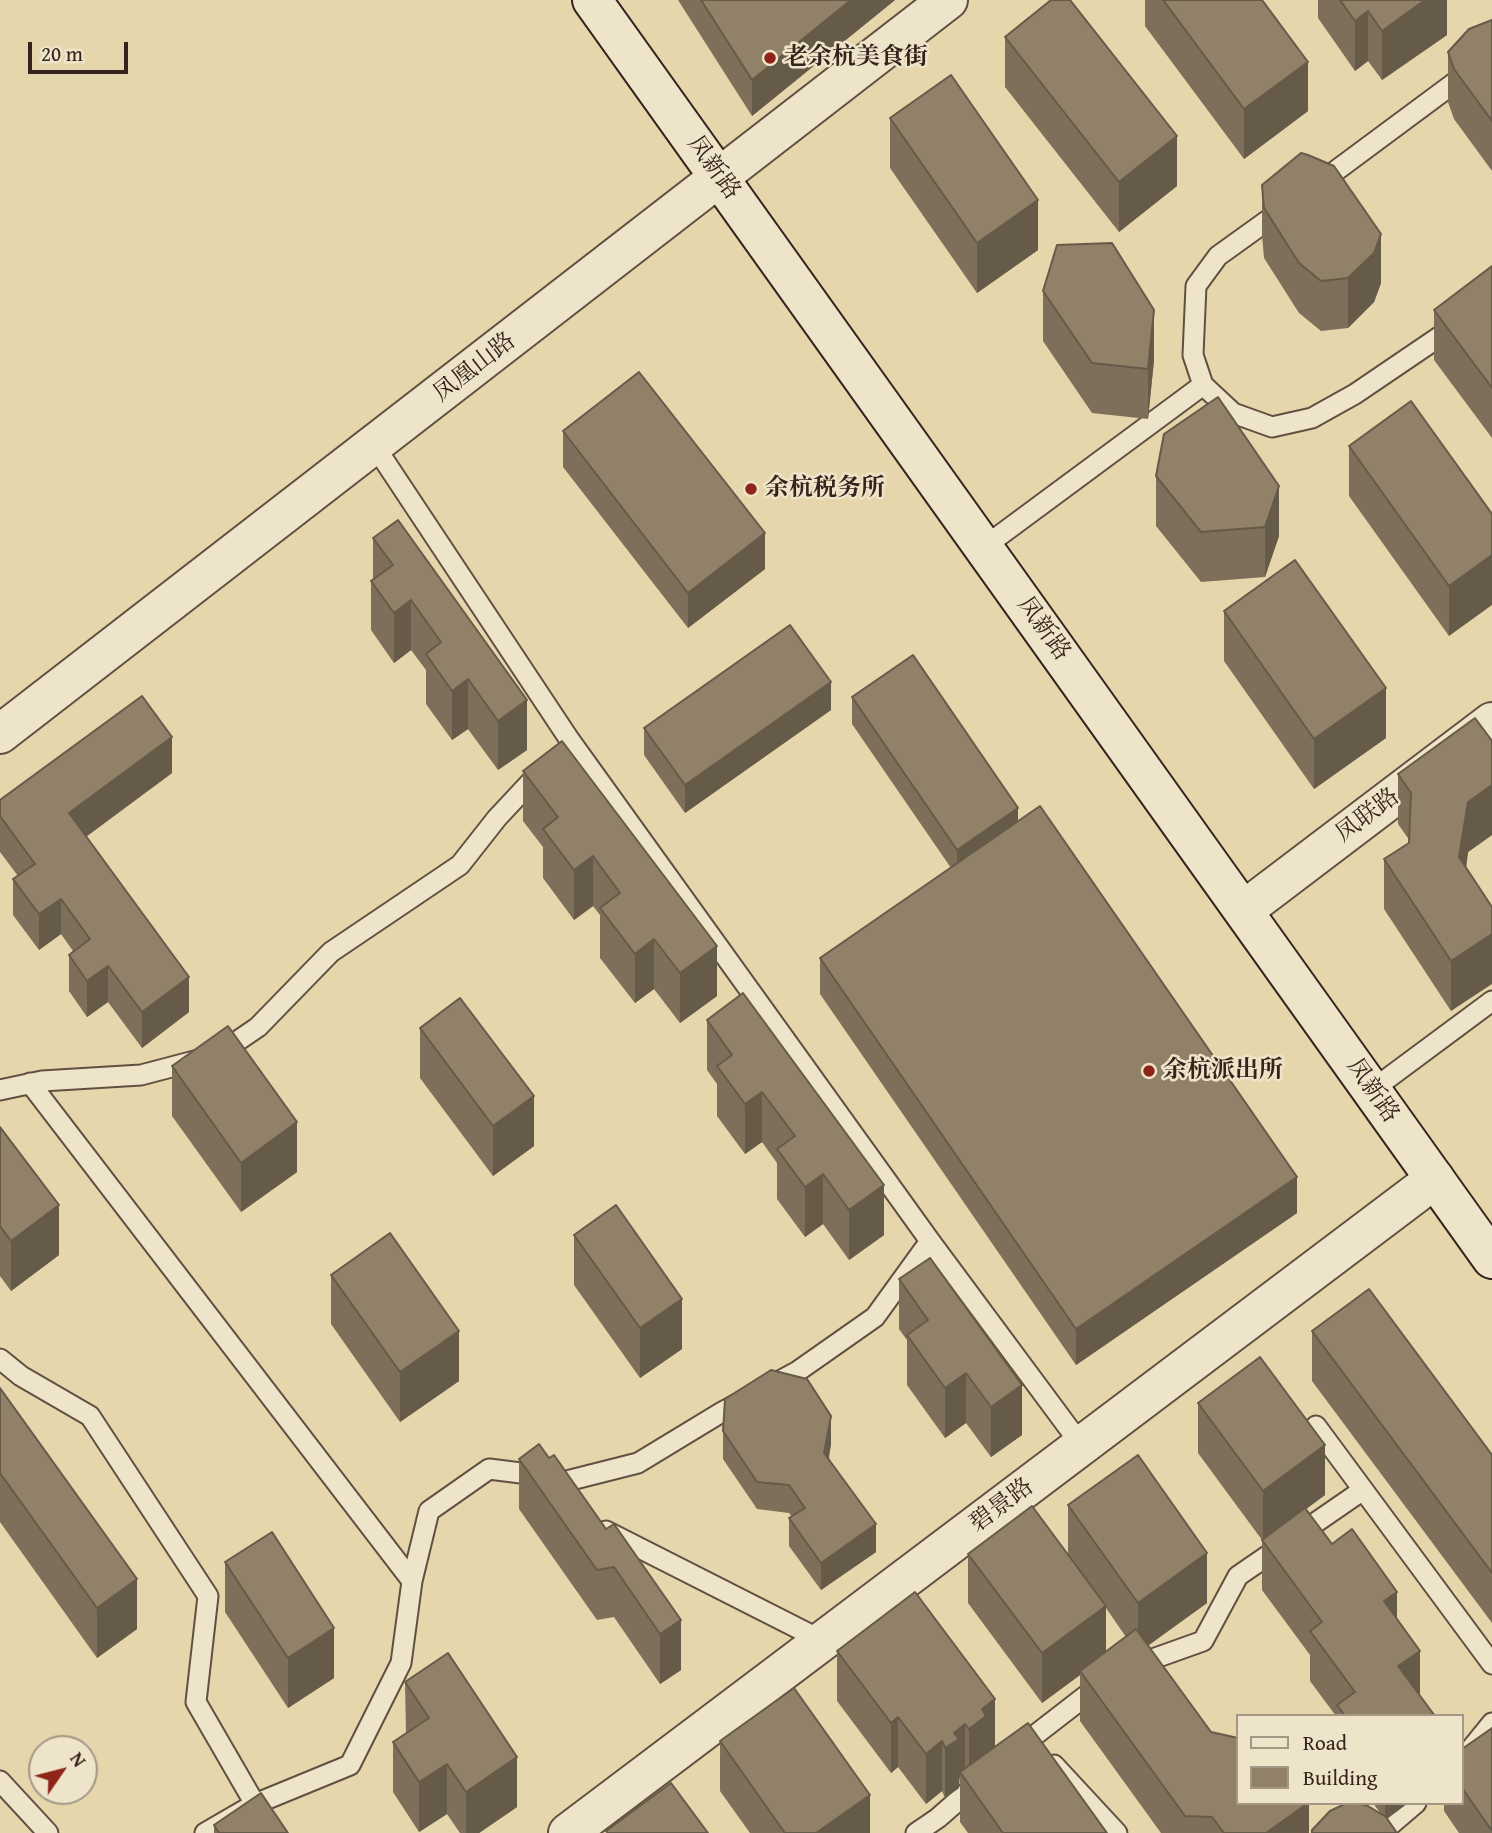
<!DOCTYPE html>
<html>
<head>
<meta charset="utf-8">
<style>
  body { margin:0 }
  #map { position:relative; width:1492px; height:1833px; overflow:hidden; background:#e5d6ac; font-family:"Gentium Book Plus",serif }
  canvas { display:block }
  .legend { position:absolute; left:1236px; top:1714px; width:228px; height:91px; box-sizing:border-box; background:#eee4c9; border:2px solid #a49785; margin:0; padding:9px 12px; list-style:none; font-size:21px; color:#35241e }
  .legend li { display:flex; align-items:center; gap:14px; height:35px }
  .legend b { width:35px; border:2px solid #a49785 }
  .north { position:absolute; left:28px; top:1735px; width:70px; height:70px; box-sizing:border-box; background:#eee4c9; border:2px solid #a49785; border-radius:50%; rotate:55deg; font-size:19px; font-weight:700; line-height:28px; text-align:center; color:#35241e }
  .north::after { content:''; display:block; margin:auto; width:24px; height:32px; background:#8f2418; clip-path:polygon(50% 0,100% 100%,50% 72%,0 100%) }
  .scale { position:absolute; left:28px; top:42px; width:100px; height:32px; box-sizing:border-box; border:4px solid #35241e; border-top:0; padding-left:9px; font-size:21px; line-height:24px; white-space:nowrap; color:#35241e; -webkit-text-stroke:5px #eee4c9; paint-order:stroke }
</style>
</head>
<body>
<div id="map">
<canvas width="1492" height="1833"></canvas>
<ul class="legend">
<li><b style="height:9px;background:#eee4c9"></b>Road</li>
<li><b style="height:19px;background:#918168"></b>Building</li>
</ul>
<div class="north">N</div>
<div class="scale">20 m</div>
</div>
<script>
const ctx = document.querySelector('canvas').getContext('2d');
ctx.lineJoin = 'round';
function stroke(path, color, width, dash) { ctx.strokeStyle = color; ctx.lineWidth = width; ctx.lineCap = dash ? 'butt' : 'round'; ctx.setLineDash(dash || []); ctx.stroke(path); }
function paint(path, color) { ctx.fillStyle = color; ctx.fill(path, 'evenodd'); }
function label(font, color, halo, rows, align = 'center') {
  ctx.font = font + ' "Gentium Book Plus","Noto Serif SC",serif'; ctx.lineWidth = 5; ctx.setLineDash([]); ctx.textBaseline = 'middle'; ctx.strokeStyle = halo; ctx.fillStyle = color; for (const [text, x, y, turn = 0] of rows) {
    ctx.save(); ctx.translate(x, y); ctx.rotate((+turn || 0) * Math.PI / 180); ctx.textAlign = isNaN(turn) ? turn : align; if (halo) ctx.strokeText(text, 0, 0); ctx.fillText(text, 0, 0); ctx.restore();
  }
}
const service = new Path2D(`
  M1318 184 1492 55
  M1282 210 1218 256 1196 286 1193 355 1203 385 1233 413 1272 427 1312 418 1355 394 1492 301
  M374 445 569 739 930 1241 1082 1446
  M984 547 1203 385
  M30 1083 412 1581
  M0 1090 42 1081 141 1075 217 1055 258 1027 331 952 460 865 497 818 540 772
  M1372 1090 1492 1001
  M0 1359 21 1376 90 1416 208 1596 196 1702 255 1804
  M1316 1426 1492 1664
  M555 1484 638 1463 722 1412 798 1371 875 1317 930 1241
  M606 1531 823 1641
  M1133 1666 1203 1641 1238 1576 1363 1490
  M1017 1749 1101 1684
  M1462 1760 1492 1723
  M1054 1765 1117 1833
  M0 1781 48 1833
  M205 1833 255 1804 350 1765 401 1663 412 1581 429 1511 489 1469 545 1476
  M916 1833 938 1818 978 1783
  M1381 1833 1416 1803`);
const minor = new Path2D(`
  M1244 910 1492 722`);
const tertiary = new Path2D(`
  M0 734 948 0
  M568 1833 1435 1179`);
const secondary = new Path2D(`
  M592 0 1492 1259`);
const wall = new Path2D(`
  M678 0H895L752 116Z
  M1145 0H1262L1308 111 1244 159 1145 26Z
  M1318 0H1447V35L1382 80 1368 61 1355 71 1318 18Z
  M1492 20V171L1454 119 1448 102V52Z
  M1005 37 1177 186 1119 232 1005 87Z
  M890 118 1038 250 977 293 890 168Z
  M1262 185 1381 283 1374 302 1348 328 1321 331 1299 313 1264 258 1262 235Z
  M1492 266V438L1434 360V310Z
  M1043 291 1154 360 1148 419 1092 413 1043 341Z
  M1218 397 1279 536 1265 577 1201 582 1156 526V476Z
  M563 431 765 569 688 628 563 467Z
  M1349 446 1492 514 1449 636 1349 496Z
  M373 538 527 750 498 770 468 729 452 740 426 704V670L411 650 394 663 371 630V581L373 579Z
  M1224 611 1386 738 1314 789 1224 661Z
  M852 697 1018 822 1297 1213 1076 1365 820 994V958L951 868 852 724Z
  M831 710 685 813 644 755V728Z
  M1492 741V835L1468 852 1451 1011 1384 909V859L1409 843 1410 841 1398 824V774Z
  M523 771 717 996 680 1023 654 989 635 1003 600 958V915L593 906 574 920 543 878V847L523 821Z
  M172 773 86 837 189 1012 142 1048 108 1002 87 1017 69 991V955L73 951 61 934 39 950 13 915V879L18 876 0 852V800Z
  M707 1020 884 1235 849 1260 823 1224 805 1237 777 1199V1163L762 1142 745 1154 717 1116V1084L707 1070Z
  M420 1028 534 1146 493 1176 420 1078Z
  M172 1066 297 1172 241 1212 172 1116Z
  M0 1127 59 1255 11 1291 0 1276Z
  M574 1235 682 1349 640 1378 574 1285Z
  M331 1275 459 1381 400 1422 331 1324Z
  M899 1279 1022 1435 991 1457 966 1423 945 1438 907 1385V1340L899 1329Z
  M1312 1331 1492 1455V1623L1312 1381Z
  M0 1388 137 1629 97 1658 0 1522Z
  M1198 1403 1325 1495 1306 1509 1332 1544 1397 1619 1420 1696 1435 1716H1336L1310 1681V1655L1262 1590V1540L1198 1453Z
  M723 1431 831 1444 829 1458 876 1552 821 1590 789 1546V1518L792 1517 789 1513 757 1509 723 1459Z
  M549 1458 606 1529 681 1670 660 1684 614 1617 597 1620 519 1509V1459Z
  M1068 1505 1207 1603 1148 1645 1211 1732 1309 1833H1161L1080 1721V1675L1042 1703 968 1603V1554L1068 1555ZM1106 1608 1126 1637 1106 1652Z
  M225 1562 334 1678 288 1708 225 1612Z
  M915 1592 995 1747 1107 1833H968L960 1822V1778L959 1779V1788L945 1798 942 1791 926 1804 898 1767 891 1773 837 1701V1651Z
  M405 1682 517 1807 479 1833H460L447 1814 419 1832 393 1792V1742L406 1733Z
  M1492 1728V1833H1459L1444 1811V1803H1462V1749Z
  M720 1741 870 1833H750L720 1791Z
  M1373 1803H1408L1387 1819 1381 1814Z
  M214 1825 288 1833H214Z`);
const shadedWall = new Path2D(`
  M851 0H895L752 116V80Z
  M1425 0H1447V35L1382 80V31Z
  M1368 11V61L1355 71V21Z
  M1308 62V111L1244 159V109Z
  M1177 136V186L1119 232V182Z
  M1038 200V250L977 293V243Z
  M1381 234V283L1374 302 1348 328V278Z
  M1154 310V360L1148 419V369Z
  M1279 486V536L1265 577V527Z
  M765 533V569L688 628V593Z
  M1492 555V605L1449 636V586Z
  M411 600V650L394 663V613Z
  M468 679V729L452 740V691Z
  M831 682V710L685 813V785Z
  M1386 688V738L1314 789V739Z
  M527 700V750L498 770V721Z
  M172 737V773L69 849V813Z
  M1492 785V835L1468 852 1459 907V857L1468 802Z
  M1018 808V836L957 877V850Z
  M593 856V906L574 920V870Z
  M61 899V934L39 950V914Z
  M1492 934V984L1451 1011V961Z
  M654 939V989L635 1003V954Z
  M717 946V996L680 1023V973Z
  M108 966V1002L87 1017V981Z
  M189 977V1012L142 1048V1012Z
  M762 1092V1142L745 1154V1104Z
  M534 1096V1146L493 1176V1126Z
  M297 1122V1172L241 1212V1163Z
  M823 1174V1224L805 1237V1187Z
  M1297 1177V1213L1076 1365V1329Z
  M884 1185V1235L849 1260V1210Z
  M59 1205V1255L11 1291V1241Z
  M682 1299V1349L640 1378V1328Z
  M459 1331V1381L400 1422V1372Z
  M966 1373V1423L945 1438V1388Z
  M1022 1385V1435L991 1457V1407Z
  M831 1416V1444L824 1480V1453Z
  M1325 1445V1495L1263 1541V1491Z
  M876 1524V1552L821 1590V1563Z
  M1207 1553V1603L1138 1653V1603Z
  M137 1579V1629L97 1658V1608Z
  M1397 1592V1641L1384 1601Z
  M1106 1606V1656L1080 1671V1675L1042 1703V1653Z
  M681 1620V1670L660 1684V1634Z
  M334 1628V1678L288 1708V1658Z
  M1420 1651V1700L1398 1666Z
  M995 1699V1748L969 1779V1729L982 1709Z
  M898 1717V1767L891 1773V1723Z
  M965 1724V1774L960 1772 959 1788 945 1798V1748L954 1733Z
  M942 1741V1791L926 1804V1754Z
  M517 1757V1807L479 1833H466V1792Z
  M447 1764V1814L419 1832V1782Z
  M870 1795V1833H816Z
  M1309 1803V1833H1266Z
  M1385 1803H1408L1385 1820Z`);
const building = new Path2D(`
  M701 0H851L752 80Z
  M1051 0H1070L1177 136 1119 182 1005 37Z
  M1163 0H1262L1308 62 1244 109Z
  M1340 0H1425L1382 31 1368 11 1355 21Z
  M1492 20V121L1454 69 1448 52 1469 29Z
  M951 75 1038 200 977 243 890 118Z
  M1301 153 1308 155 1334 166 1381 234 1374 253 1348 278 1321 281 1299 263 1264 208 1262 185Z
  M1112 243 1154 310 1148 369 1092 363 1043 291 1057 245Z
  M1492 266V388L1434 310Z
  M639 372 765 533 688 593 563 431Z
  M1218 397 1279 486 1265 527 1201 532 1156 476 1164 434Z
  M1411 401 1492 514V555L1449 586 1349 446Z
  M398 520 527 700 498 721 468 679 452 691 426 654 441 642 411 600 394 613 371 581 393 565 373 538Z
  M1295 560 1386 688 1314 739 1224 611Z
  M790 625 831 682 685 785 644 728Z
  M913 655 1018 808 957 850 852 697Z
  M142 696 172 737 69 813 189 977 142 1012 108 966 87 981 69 955 90 939 61 899 39 914 13 879 35 864 0 816V800Z
  M1475 718 1492 741V785L1468 802 1459 857 1492 907V934L1451 961 1384 859 1409 843 1411 793 1398 774Z
  M562 741 717 946 680 973 654 939 635 954 600 908 620 893 593 856 574 870 543 829 558 817 523 771Z
  M1040 806 1297 1177 1076 1329 820 958Z
  M743 993 884 1185 849 1210 823 1174 805 1187 777 1149 795 1136 762 1092 745 1104 717 1066 732 1055 707 1020Z
  M460 998 534 1096 493 1126 420 1028Z
  M228 1026 297 1122 241 1163 172 1066Z
  M0 1127 59 1205 11 1241 0 1226Z
  M616 1205 682 1299 640 1328 574 1235Z
  M390 1233 459 1331 400 1372 331 1275Z
  M930 1258 1022 1385 991 1407 966 1373 945 1388 907 1335 928 1320 899 1279Z
  M1369 1289 1492 1455V1573L1312 1331Z
  M1260 1357 1325 1445 1263 1491 1198 1403Z
  M771 1370 807 1379 831 1416 824 1453 876 1524 821 1563 789 1518 805 1508 789 1485 757 1482 723 1431 725 1399Z
  M0 1388 137 1579 97 1608 0 1473Z
  M539 1444 549 1458 554 1455 606 1529 614 1524 681 1620 660 1634 614 1567 597 1570 519 1459Z
  M1138 1455 1207 1553 1138 1603 1068 1505Z
  M1032 1506 1106 1606 1042 1653 968 1554Z
  M1305 1508 1332 1544 1352 1529 1397 1592 1384 1601 1420 1651 1398 1666 1435 1716H1345L1337 1705 1355 1692 1310 1631 1322 1622 1262 1540Z
  M272 1532 334 1628 288 1658 225 1562Z
  M915 1592 995 1699 982 1709 986 1716 969 1729 965 1724 954 1733 959 1739 945 1748 942 1741 926 1754 898 1717 891 1723 837 1651Z
  M1136 1629 1211 1732 1238 1738V1803H1308L1266 1833H1224L1212 1817 1185 1816 1080 1671Z
  M448 1653 517 1757 466 1792 447 1764 419 1782 393 1742 429 1718 405 1682Z
  M794 1688 870 1795 816 1833H785L720 1741Z
  M1028 1723 1107 1833H1003L960 1772Z
  M1492 1728V1831L1462 1788V1749Z
  M671 1783 708 1833H608L606 1831Z
  M261 1793 288 1833H219L214 1825Z
  M1347 1803H1358L1368 1806 1386 1817 1397 1833H1312V1830L1330 1811Z`);
const markers = [
  [770,58,7,"#8f2418"],
  [751,489,7,"#8f2418"],
  [1149,1071,7,"#8f2418"]
];
const poiNames = [
  ["老余杭美食街",784,58],
  ["余杭税务所",765,489],
  ["余杭派出所",1163,1071]
];
const streetNames = [
  ["凤新路",713,168,54],
  ["凤凰山路",475,368,-38],
  ["凤新路",1043,629,54],
  ["凤联路",1368,816,-37],
  ["凤新路",1372,1091,55],
  ["碧景路",1002,1506,-37]
];
stroke(service, '#615042', 23);
stroke(minor, '#615042', 42);
stroke(tertiary, '#615042', 42);
stroke(secondary, '#35241e', 42);
stroke(service, '#eee4c9', 19);
stroke(minor, '#eee4c9', 38);
stroke(tertiary, '#eee4c9', 38);
stroke(secondary, '#eee4c9', 38);
paint(wall, '#7d6f59');
paint(shadedWall, '#665a49');
paint(building, '#918168');
stroke(building, '#665a49', 2);
for (const [x, y, r, color] of markers) { const dot = new Path2D(); dot.arc(x, y, r, 0, 2 * Math.PI); ctx.fillStyle = color; ctx.fill(dot); stroke(dot, '#eee4c9', 2.5); }
label('bold 24px', '#35241e', '#eee4c9', poiNames, 'left');
label('24px', '#35241e', '#eee4c9', streetNames);
</script>
</body>
</html>
